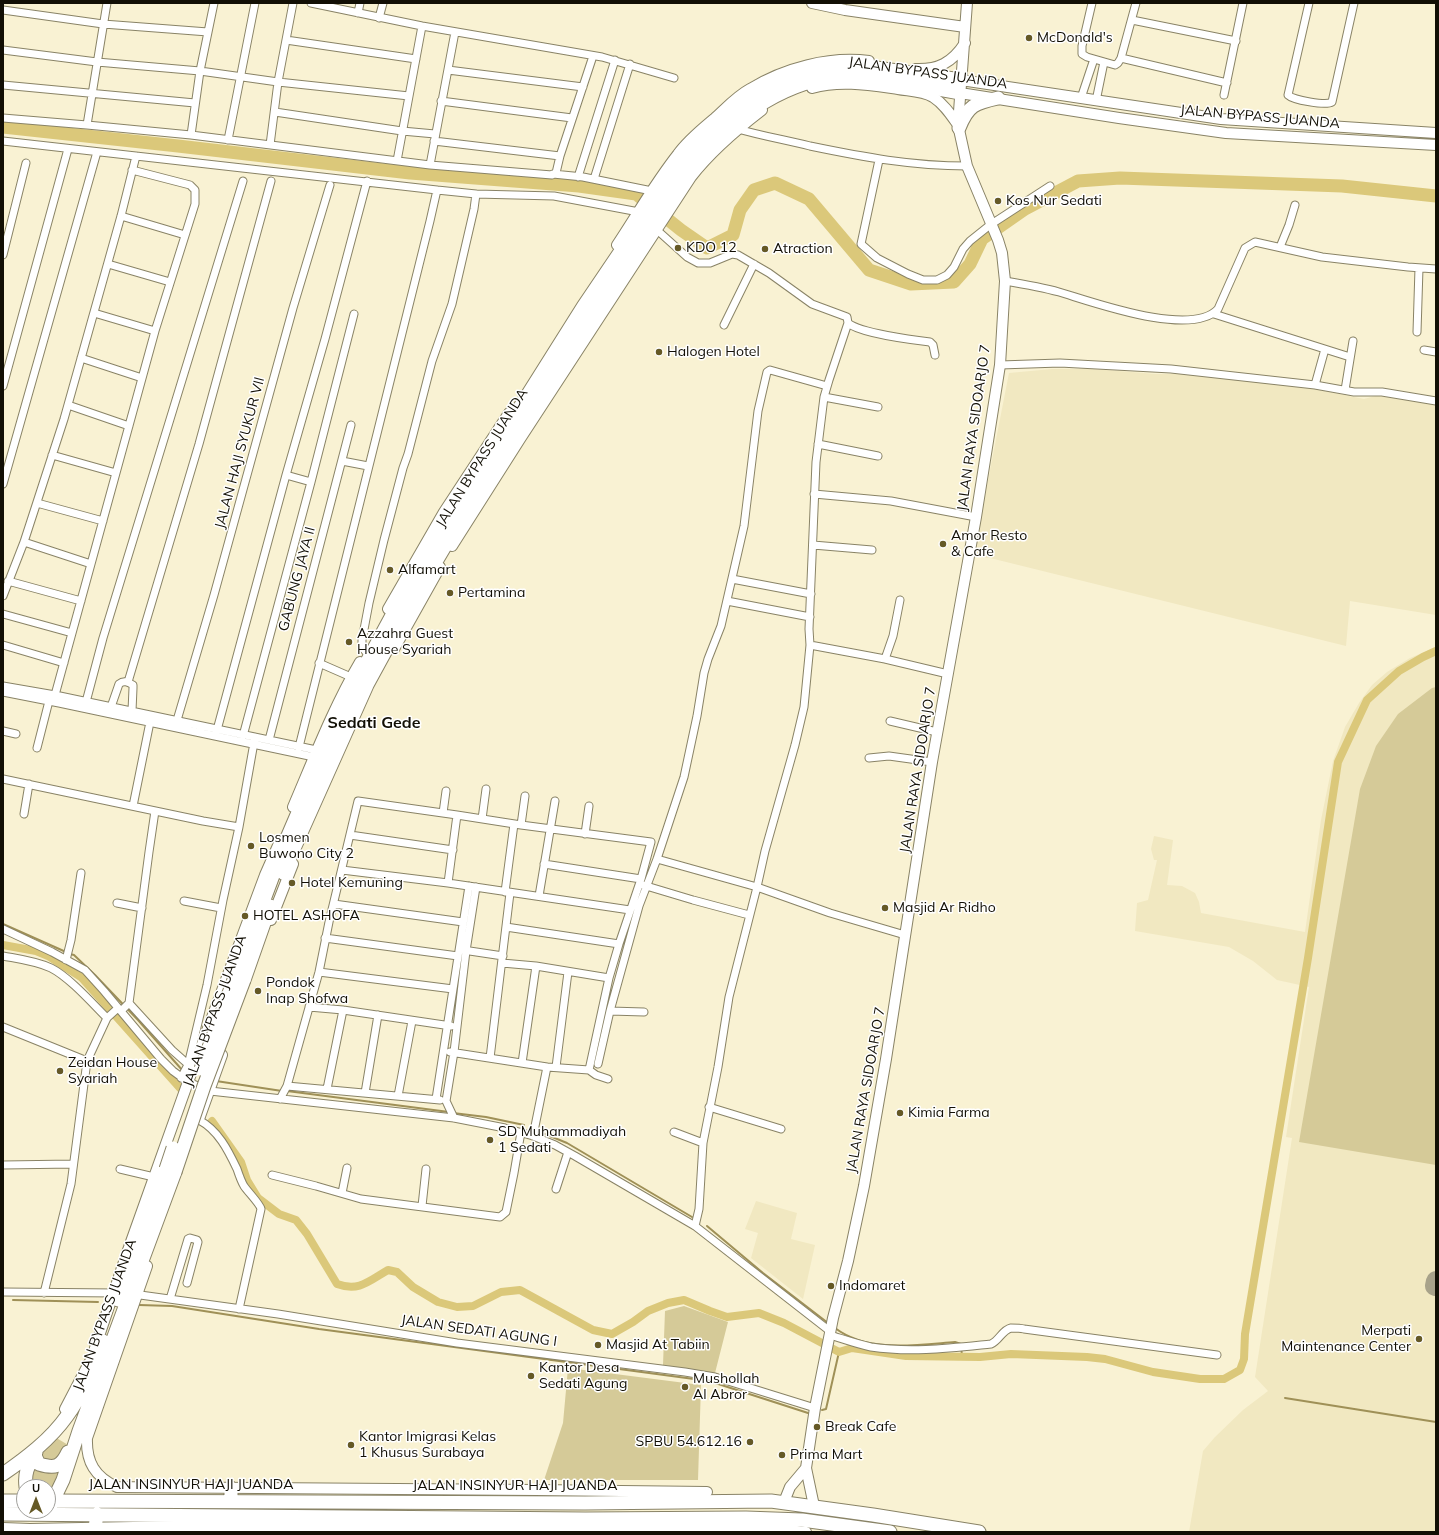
<!DOCTYPE html>
<html>
<head>
<meta charset="utf-8">
<style>
  body { margin:0 }
  #map { position:relative; width:1439px; height:1535px; overflow:hidden; background:#f9f2d3; font-family:Mulish,sans-serif }
  canvas { display:block }
  .frame { position:absolute; inset:0; border:4px solid #120f05; pointer-events:none }
  .north { position:absolute; left:16px; top:1479px; width:40px; height:40px; box-sizing:border-box; background:#fff; border:1px solid #a09f9b; border-radius:50%; rotate:0deg; font-size:11px; font-weight:700; line-height:16px; text-align:center; color:#120f05 }
  .north::after { content:''; display:block; margin:auto; width:14px; height:18px; background:#655926; clip-path:polygon(50% 0,100% 100%,50% 72%,0 100%) }
</style>
</head>
<body>
<div id="map">
<canvas width="1439" height="1535"></canvas>
<div class="frame"></div>
<div class="north">U</div>
</div>
<script>
const ctx = document.querySelector('canvas').getContext('2d');
ctx.lineJoin = 'round';
function paint(path, color) { ctx.fillStyle = color; ctx.fill(path, 'evenodd'); }
function stroke(path, color, width, dash) { ctx.strokeStyle = color; ctx.lineWidth = width; ctx.lineCap = dash ? 'butt' : 'round'; ctx.setLineDash(dash || []); ctx.stroke(path); }
function label(font, color, halo, rows, align = 'center') {
  ctx.font = font + ' Mulish,sans-serif'; ctx.lineWidth = 3; ctx.setLineDash([]); ctx.textBaseline = 'middle'; ctx.strokeStyle = halo; ctx.fillStyle = color; for (const [text, x, y, turn = 0] of rows) {
    ctx.save(); ctx.translate(x, y); ctx.rotate((+turn || 0) * Math.PI / 180); ctx.textAlign = isNaN(turn) ? turn : align; if (halo) ctx.strokeText(text, 0, 0); ctx.fillText(text, 0, 0); ctx.restore();
  }
}
const built = new Path2D(`
  M1052 369H1094L1156 374H1191L1305 387 1364 399 1382 394 1436 403V615L1350 601 1346 646 990 558 973 557 1009 373Z
  M1436 647V1532H1189L1203 1451 1215 1437 1243 1410 1268 1391 1255 1377 1292 1138 1286 1137 1309 987 1277 980 1253 961 1229 947 1135 931 1137 903 1148 900 1157 860H1154L1151 849 1154 836 1173 840 1167 885 1182 886 1195 893 1199 902 1201 913 1305 932 1321 820 1333 761 1345 727 1359 703 1372 685 1387 672 1410 658Z
  M756 1201 797 1213 791 1239 815 1245 803 1299 751 1258 758 1233 745 1229Z`);
const green = new Path2D(`
  M1436 687V1165L1299 1142 1360 789 1376 746 1398 714 1432 688Z
  M684 1306 728 1322 715 1373 663 1365 665 1311Z
  M568 1368 701 1385 698 1480H544L563 1423Z
  M53 1436 70 1446 58 1484 48 1499V1487H28V1472Z`);
const stream = new Path2D(`
  M3 924 66 952
  M70 954 74 955 95 975 138 1020 183 1071
  M216 1081 282 1091
  M287 1091 449 1112
  M453 1113 486 1117 524 1125
  M540 1132 567 1143 692 1217
  M707 1226 763 1273 828 1323
  M13 1300 98 1302
  M139 1305 172 1306 319 1329 709 1381 808 1413
  M835 1328C868 1353 916 1345 955 1342L961 1344 962 1357
  M1285 1398 1436 1422
  M822 1410 826 1409 839 1352`);
const canal = new Path2D(`
  M3 945 36 951 48 956 82 978 180 1088
  M212 1121 241 1162 247 1180 258 1198 279 1214 296 1220 307 1234 337 1284C359 1292 369 1281 388 1270L397 1272 413 1287 438 1302 457 1307 473 1306 501 1292 520 1290 593 1330 612 1334 633 1322 648 1311 668 1303 684 1300 710 1311 727 1317 759 1313 784 1323 839 1352 852 1348 906 1356 980 1357 1011 1354 1087 1357 1105 1359 1153 1372 1200 1379H1224L1240 1370 1244 1359 1245 1334 1308 958 1338 762 1367 700 1399 671 1423 657 1436 651`);
const river = new Path2D(`
  M3 127 178 146 410 173 579 186 636 194 681 230 707 248 733 235 740 210 754 190 775 183 809 199 869 270 911 284 954 282 970 264 982 239 1025 209 1078 181 1120 178 1342 186 1436 196`);
const taxiway = new Path2D(`
  M1435 1286 1436 1281`);
const street = new Path2D(`
  M311 3 422 26 602 57 674 78
  M1092 3 1082 46V54L1087 57 1115 65 1118 63 1121 58 1136 3
  M1309 3 1288 95C1293 100 1326 106 1332 102L1354 3
  M3 10 103 24 208 32
  M358 13 360 3
  M379 18 383 3
  M1132 20 1236 41
  M286 40 416 59
  M3 50 97 62 200 71 278 82 409 96
  M1121 58 1227 83
  M448 70 583 87
  M3 85 195 103
  M1224 95 1243 3
  M1081 98 1094 59
  M441 101 572 118
  M1096 101 1104 62
  M275 112 402 131 435 134
  M3 118 87 125 107 3
  M87 125 191 135 430 165 552 175 556 173 560 156
  M738 129C762 136 786 140 810 146 863 157 912 166 967 166
  M191 135 200 71 214 3
  M228 140 255 3
  M3 141 437 190 476 194 554 196 639 212
  M434 141 560 156 593 56
  M270 145 278 82 293 3
  M879 160 861 244 877 258 908 274 923 280H937L947 275 954 267 963 249 970 241 990 225 1050 186
  M397 161 422 26
  M430 165 455 32
  M553 174 583 177 652 191
  M578 177 615 60
  M594 179 630 64
  M121 216 185 235
  M657 230 687 257 698 263H710L732 254 738 255 769 273 812 304 847 317 848 323 829 380 824 397 816 462 809 629 810 645 804 707 795 745 765 851 757 887 729 997 718 1067 703 1143 699 1209 695 1226
  M1280 247 1289 225 1295 205
  M3 255 26 163
  M108 264 170 282
  M1005 281C1023 284 1041 287 1059 292 1093 302 1191 338 1218 309L1245 248 1255 242 1322 257 1408 267 1436 269
  M94 313 155 331
  M1214 314 1350 357
  M848 323C860 333 913 340 930 342L933 345 935 355
  M724 325 754 264
  M1417 332 1419 268
  M1424 350 1436 352
  M81 358 142 378
  M1000 365 1060 363 1171 369 1315 385 1354 392H1382L1436 401
  M1315 385 1325 349
  M3 386 68 149
  M1345 390 1353 341
  M824 397 878 407
  M68 405 129 426
  M818 444 878 456
  M52 455 116 473
  M342 461 368 466
  M286 475 311 482
  M3 484 97 152
  M814 494 891 501 976 517
  M37 503 103 521
  M24 542 91 564
  M813 545 872 550
  M732 579 811 594
  M8 581 81 601
  M3 596 24 542 64 419 121 216 136 156
  M727 601 810 617
  M3 614 72 633
  M3 645 64 663
  M810 645 885 659 948 674
  M366 652 362 647V640L369 603 384 540 403 468 408 454 432 361 452 304 474 209 476 194
  M885 659 893 636 900 600
  M319 663 351 677
  M128 682 199 444 271 181
  M3 686 55 695 321 751
  M3 692 59 703 314 757
  M55 695 155 331 195 204V190L190 185 132 170
  M86 702 103 638 243 181
  M111 707 119 684C124 680 128 682 133 685V688L132 711
  M890 721 937 732
  M175 727 214 595 293 308 330 185
  M217 730 286 475 325 339 367 181
  M3 731 16 734
  M243 736 311 482 354 314
  M269 740 351 425
  M299 747 430 221 437 190
  M37 748 49 701
  M869 758 889 756 932 762
  M3 779 203 821 239 827
  M133 806 150 722
  M443 813 446 791
  M24 814 29 784
  M482 819 486 789
  M521 825 525 796
  M585 834 589 806
  M350 835 453 850
  M657 859 757 887 830 913 905 935
  M544 864 641 879
  M342 870 448 883 630 910
  M448 883 457 815
  M643 885 693 900 749 915
  M505 892 514 824
  M539 896 555 801
  M184 901 221 908
  M117 903 142 908
  M334 904 463 922
  M506 927 619 944
  M3 929 52 952 85 970 104 991 161 1059 173 1071 188 1082 210 1091 454 1118 505 1128 533 1136 555 1145 575 1156 695 1226 831 1332
  M325 938 458 956
  M463 950 503 956
  M3 956C19 959 36 961 51 968 69 977 92 1003 107 1018
  M66 960 71 940 81 873
  M502 963 536 966 609 978
  M319 972 453 989
  M129 1003 172 1050 190 1066
  M309 1007 343 1010 451 1026
  M121 1011 129 1003 149 852 155 811
  M644 1012 610 1011 639 906 657 859 684 777 697 716 704 673 708 659 721 626 744 526 758 411 767 372 770 370 827 386
  M3 1027 87 1061
  M450 1052 547 1067 589 1070 596 1075 608 1079
  M490 1058 510 893
  M522 1063 536 966
  M598 1064 610 1011
  M556 1067 568 972
  M181 1078 188 1065 207 985 223 900 239 827 255 737
  M287 1086 440 1100
  M327 1089 343 1010
  M365 1093 378 1015
  M398 1096 412 1021
  M280 1099 287 1086 319 972 329 922 358 801 457 815 521 825 651 842 641 879 619 944 609 978 589 1070
  M436 1099 469 886
  M709 1107 781 1129
  M454 1118 446 1101 454 1052 466 951 476 887
  M199 1120C218 1130 228 1150 237 1169 239 1175 241 1181 244 1186 248 1192 260 1204 261 1209L239 1309
  M674 1132 703 1143
  M533 1136 547 1067
  M3 1165 73 1164
  M120 1169 154 1177
  M272 1175 316 1186 361 1199 500 1217 506 1212 514 1173 521 1132
  M556 1189 568 1152
  M342 1193 347 1168
  M422 1206 426 1169
  M3 1292 117 1293
  M44 1293 71 1184 87 1061 107 1018 118 1008
  M133 1294 278 1314 457 1343 685 1372 715 1377 815 1408
  M170 1299 188 1239 190 1238 197 1240 198 1242 187 1283
  M830 1335C843 1339 857 1344 871 1347 911 1353 951 1348 991 1344 999 1341 1002 1330 1011 1328 1015 1328 1020 1328 1024 1329L1217 1355`);
const secondary = new Path2D(`
  M812 3 845 10 965 27
  M915 69C938 70 952 63 965 43
  M961 80 1221 119 1436 133
  M812 88C840 80 869 85 898 89 909 91 923 91 933 97 944 104 951 115 958 125
  M960 93 1119 118 1226 133 1436 145
  M617 245C637 215 655 183 678 154 688 140 702 129 715 118 726 108 737 96 750 89 784 68 829 56 869 61
  M452 546 520 439 691 177C711 151 736 130 762 110
  M388 609 444 512 509 413
  M394 649 440 567
  M293 807C314 758 333 708 360 662
  M271 920 293 864
  M199 1119 222 1055
  M147 1266 87 1438C86 1462 95 1477 117 1487L536 1490 707 1492
  M95 1348 127 1253 188 1082 265 875 280 841
  M65 1409 89 1363
  M784 1502 790 1487 806 1468
  M814 1506 806 1468 815 1408 833 1318 848 1261 864 1186 886 1059 932 762 976 517 1000 365 1005 281 1002 253 998 240 967 166 958 125 967 3
  M3 1528 30 1529 186 1526 626 1528 750 1526 806 1532`);
const highway = new Path2D(`
  M959 128C968 105 975 103 998 98
  M283 873 367 685 415 597 483 482 694 160C736 117 786 78 848 76 858 76 869 78 879 79 906 83 933 88 960 93
  M235 977 287 838 324 752 356 682 397 606 476 477 583 307 656 199 691 150 727 115 748 98 790 77 808 72 827 68 862 66 961 80
  M244 980 270 906
  M118 1300 166 1169
  M35 1453 36 1458 39 1464C55 1469 61 1467 68 1452
  M3 1474C26 1458 50 1440 67 1416 83 1394 94 1367 103 1341
  M26 1487C24 1471 29 1465 36 1452
  M231 1488V1501
  M3 1501H24
  M48 1501 585 1503 771 1501 873 1515 979 1532
  M50 1507 63 1480 79 1431 175 1172
  M3 1514 585 1519 746 1518 802 1520 890 1532
  M95 1528 97 1514`);
const highwayBridge = new Path2D(`
  M201 1069 235 977
  M166 1169 173 1148
  M175 1172 204 1086 244 980`);
const markers = [
  [1029,38,4,"#655926"],
  [998,201,4,"#655926"],
  [678,248,4,"#655926"],
  [765,249,4,"#655926"],
  [659,352,4,"#655926"],
  [943,544,4,"#655926"],
  [390,570,4,"#655926"],
  [450,593,4,"#655926"],
  [349,642,4,"#655926"],
  [251,846,4,"#655926"],
  [292,883,4,"#655926"],
  [885,908,4,"#655926"],
  [245,916,4,"#655926"],
  [258,991,4,"#655926"],
  [60,1071,4,"#655926"],
  [900,1113,4,"#655926"],
  [490,1140,4,"#655926"],
  [831,1286,4,"#655926"],
  [1419,1339,4,"#655926"],
  [598,1345,4,"#655926"],
  [531,1376,4,"#655926"],
  [685,1387,4,"#655926"],
  [817,1427,4,"#655926"],
  [750,1442,4,"#655926"],
  [351,1445,4,"#655926"],
  [782,1455,4,"#655926"]
];
const poiNames = [
  ["McDonald's",1037,38],
  ["Kos Nur Sedati",1006,201],
  ["KDO 12",686,248],
  ["Atraction",773,249],
  ["Halogen Hotel",667,352],
  ["Amor Resto",951,536],
  ["& Cafe",951,552],
  ["Alfamart",398,570],
  ["Pertamina",458,593],
  ["Azzahra Guest",357,634],
  ["House Syariah",357,650],
  ["Losmen",259,838],
  ["Buwono City 2",259,854],
  ["Hotel Kemuning",300,883],
  ["Masjid Ar Ridho",893,908],
  ["HOTEL ASHOFA",253,916],
  ["Pondok",266,983],
  ["Inap Shofwa",266,999],
  ["Zeidan House",68,1063],
  ["Syariah",68,1079],
  ["Kimia Farma",908,1113],
  ["SD Muhammadiyah",498,1132],
  ["1 Sedati",498,1148],
  ["Indomaret",839,1286],
  ["Merpati",1411,1331,"right"],
  ["Maintenance Center",1411,1347,"right"],
  ["Masjid At Tabiin",606,1345],
  ["Kantor Desa",539,1368],
  ["Sedati Agung",539,1384],
  ["Mushollah",693,1379],
  ["Al Abror",693,1395],
  ["Break Cafe",825,1427],
  ["Kantor Imigrasi Kelas",359,1437],
  ["1 Khusus Surabaya",359,1453],
  ["SPBU 54.612.16",742,1442,"right"],
  ["Prima Mart",790,1455]
];
const streetNames = [
  ["JALAN BYPASS JUANDA",928,73,8],
  ["JALAN BYPASS JUANDA",1260,117,5],
  ["JALAN RAYA SIDOARJO 7",974,428,-82],
  ["JALAN HAJI SYUKUR VII",240,453,-75],
  ["JALAN BYPASS JUANDA",482,458,-58],
  ["GABUNG JAYA II",297,579,-75],
  ["JALAN RAYA SIDOARJO 7",918,770,-81],
  ["JALAN BYPASS JUANDA",215,1011,-70],
  ["JALAN RAYA SIDOARJO 7",866,1090,-80],
  ["JALAN BYPASS JUANDA",105,1315,-70],
  ["JALAN SEDATI AGUNG I",479,1331,8],
  ["JALAN INSINYUR HAJI JUANDA",191,1485],
  ["JALAN INSINYUR HAJI JUANDA",515,1486]
];
const quarterNames = [
  ["Sedati Gede",374,723]
];
paint(built, '#f1e8c1');
paint(green, '#d5ca98');
stroke(stream, '#9f9057', 2);
stroke(canal, '#dbc87a', 8);
stroke(river, '#dbc87a', 13);
stroke(taxiway, '#a8a28a', 20);
stroke(street, '#898366', 9);
stroke(secondary, '#898366', 12);
stroke(highway, '#898366', 15);
stroke(street, '#fff', 7);
stroke(secondary, '#fff', 10);
stroke(highway, '#fff', 13);
stroke(highwayBridge, '#898366', 15, []);
stroke(highwayBridge, '#fff', 13);
for (const [x, y, r, color] of markers) { const dot = new Path2D(); dot.arc(x, y, r, 0, 2 * Math.PI); ctx.fillStyle = color; ctx.fill(dot); stroke(dot, '#fff', 1.5); }
label('14px', '#120f05', '#fff', poiNames, 'left');
label('14px', '#120f05', '#fff', streetNames);
label('bold 16px', '#120f05', '#fff', quarterNames);
</script>
</body>
</html>
